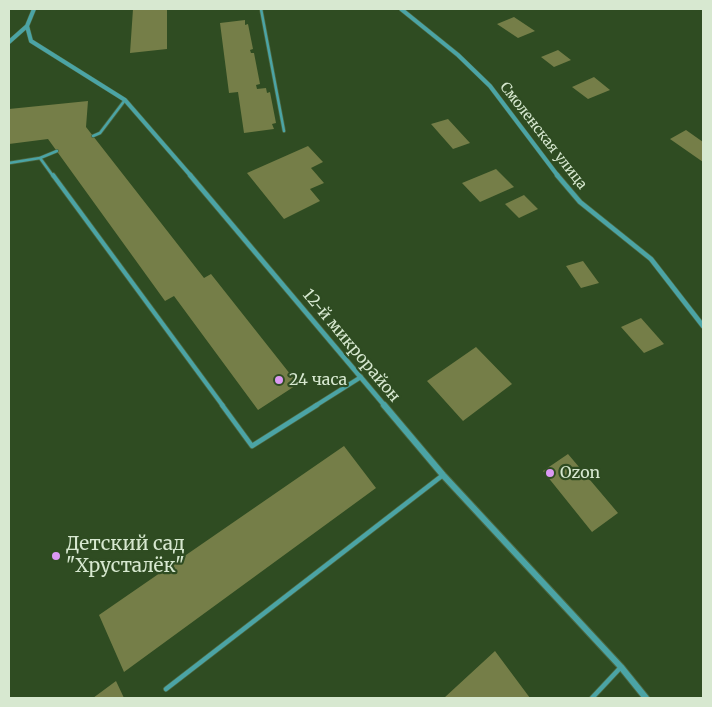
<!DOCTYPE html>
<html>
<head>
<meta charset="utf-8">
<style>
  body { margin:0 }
  #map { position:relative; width:712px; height:707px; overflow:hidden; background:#2f4c22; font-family:Merriweather,serif }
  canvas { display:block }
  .frame { position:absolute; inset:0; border:10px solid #d7e8d0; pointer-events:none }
</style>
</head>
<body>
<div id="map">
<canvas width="712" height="707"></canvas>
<div class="frame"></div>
</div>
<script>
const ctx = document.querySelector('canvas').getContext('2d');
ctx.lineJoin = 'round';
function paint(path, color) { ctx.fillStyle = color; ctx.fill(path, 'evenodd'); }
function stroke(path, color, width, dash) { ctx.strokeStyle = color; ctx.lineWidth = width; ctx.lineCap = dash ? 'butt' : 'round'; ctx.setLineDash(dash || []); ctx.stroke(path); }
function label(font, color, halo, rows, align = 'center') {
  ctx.font = font + ' Merriweather,serif'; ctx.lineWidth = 4.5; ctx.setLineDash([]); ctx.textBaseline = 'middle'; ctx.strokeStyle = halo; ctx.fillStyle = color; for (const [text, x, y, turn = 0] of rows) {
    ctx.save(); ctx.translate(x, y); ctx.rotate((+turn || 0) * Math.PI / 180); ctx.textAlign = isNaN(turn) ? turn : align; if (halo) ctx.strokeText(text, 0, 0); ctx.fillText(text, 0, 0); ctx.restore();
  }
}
const building = new Path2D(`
  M133 9H167V49L130 53Z
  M514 17 535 31 518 38 497 24Z
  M245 20V25L248 24 253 49 250 50 251 53H254L260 84 256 85 257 89 266 88 267 93 270 92 276 123 272 124 274 129 244 133 238 92 229 93 220 23Z
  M558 50 571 60 554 67 541 57Z
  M594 77 610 90 588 99 572 87Z
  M88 101 86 127 204 278 211 274 298 384 258 410 174 296 165 301 48 139 9 144V109Z
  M448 119 470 143 453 149 431 124Z
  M686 130 703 142V162L670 139Z
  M308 146 323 162 311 168 324 183 310 189 320 201 284 219 247 173Z
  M496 169 514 187 480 202 462 183Z
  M524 195 538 209 519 218 505 204Z
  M583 261 599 283 581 288 566 266Z
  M641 318 664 344 644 353 621 327Z
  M476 347 512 384 463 421 427 381Z
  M344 446 376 488 124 672 99 615Z
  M568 454 618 513 592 532 543 471Z
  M495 651 530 698H444Z
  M116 681 124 698H93Z`);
const laneFar2 = new Path2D(`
  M261 9 284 131
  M93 136 100 133 125 100
  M40 158 57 151
  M9 163 40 158 53 176`);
const laneFar1 = new Path2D(`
  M53 175 223 406
  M315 406 361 377`);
const lane = new Path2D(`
  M222 405 252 446 317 405
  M166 689 443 475
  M592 698 621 667`);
const streetFar2 = new Path2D(`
  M34 9 27 26 31 41 125 100 191 176
  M401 9 458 55 490 86 558 176
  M9 42 27 26`);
const streetFar1 = new Path2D(`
  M190 175 385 406
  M557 175 580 202 651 259 703 326`);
const street = new Path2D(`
  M384 405 443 475 621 667 646 698`);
const markers = [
  [279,380,5,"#dc99f4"],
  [550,473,5,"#dc99f4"],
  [56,556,5,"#dc99f4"]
];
const farStreetnames = [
  ["Смоленская улица",543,136,52]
];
const streetNames = [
  ["12-й микрорайон",351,346,50]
];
const poiNames = [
  ["24 часа",289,380],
  ["Ozon",560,473]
];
const nearPoinames = [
  ["Детский сад",66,545],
  ["\"Хрусталёк\"",66,567]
];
paint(building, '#757e48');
stroke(laneFar2, '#4d6841', 4);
stroke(laneFar1, '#4d6841', 5.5);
stroke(lane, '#4d6841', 6);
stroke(streetFar2, '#4d6841', 5);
stroke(streetFar1, '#4d6841', 6);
stroke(street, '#4d6841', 8);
stroke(laneFar2, '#4ba4a5', 2.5);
stroke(laneFar1, '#4ba4a5', 4);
stroke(lane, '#4ba4a5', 4.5);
stroke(streetFar2, '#4ba4a5', 4);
stroke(streetFar1, '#4ba4a5', 4.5);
stroke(street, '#4ba4a5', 6);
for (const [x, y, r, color] of markers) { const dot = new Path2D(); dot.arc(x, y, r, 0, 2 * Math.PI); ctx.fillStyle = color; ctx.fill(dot); stroke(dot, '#2f4c22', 2); }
label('14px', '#d7e8d0', '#2f4c22', farStreetnames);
label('16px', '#d7e8d0', '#2f4c22', streetNames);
label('16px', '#d7e8d0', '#2f4c22', poiNames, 'left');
label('19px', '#d7e8d0', '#2f4c22', nearPoinames, 'left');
</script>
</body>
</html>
